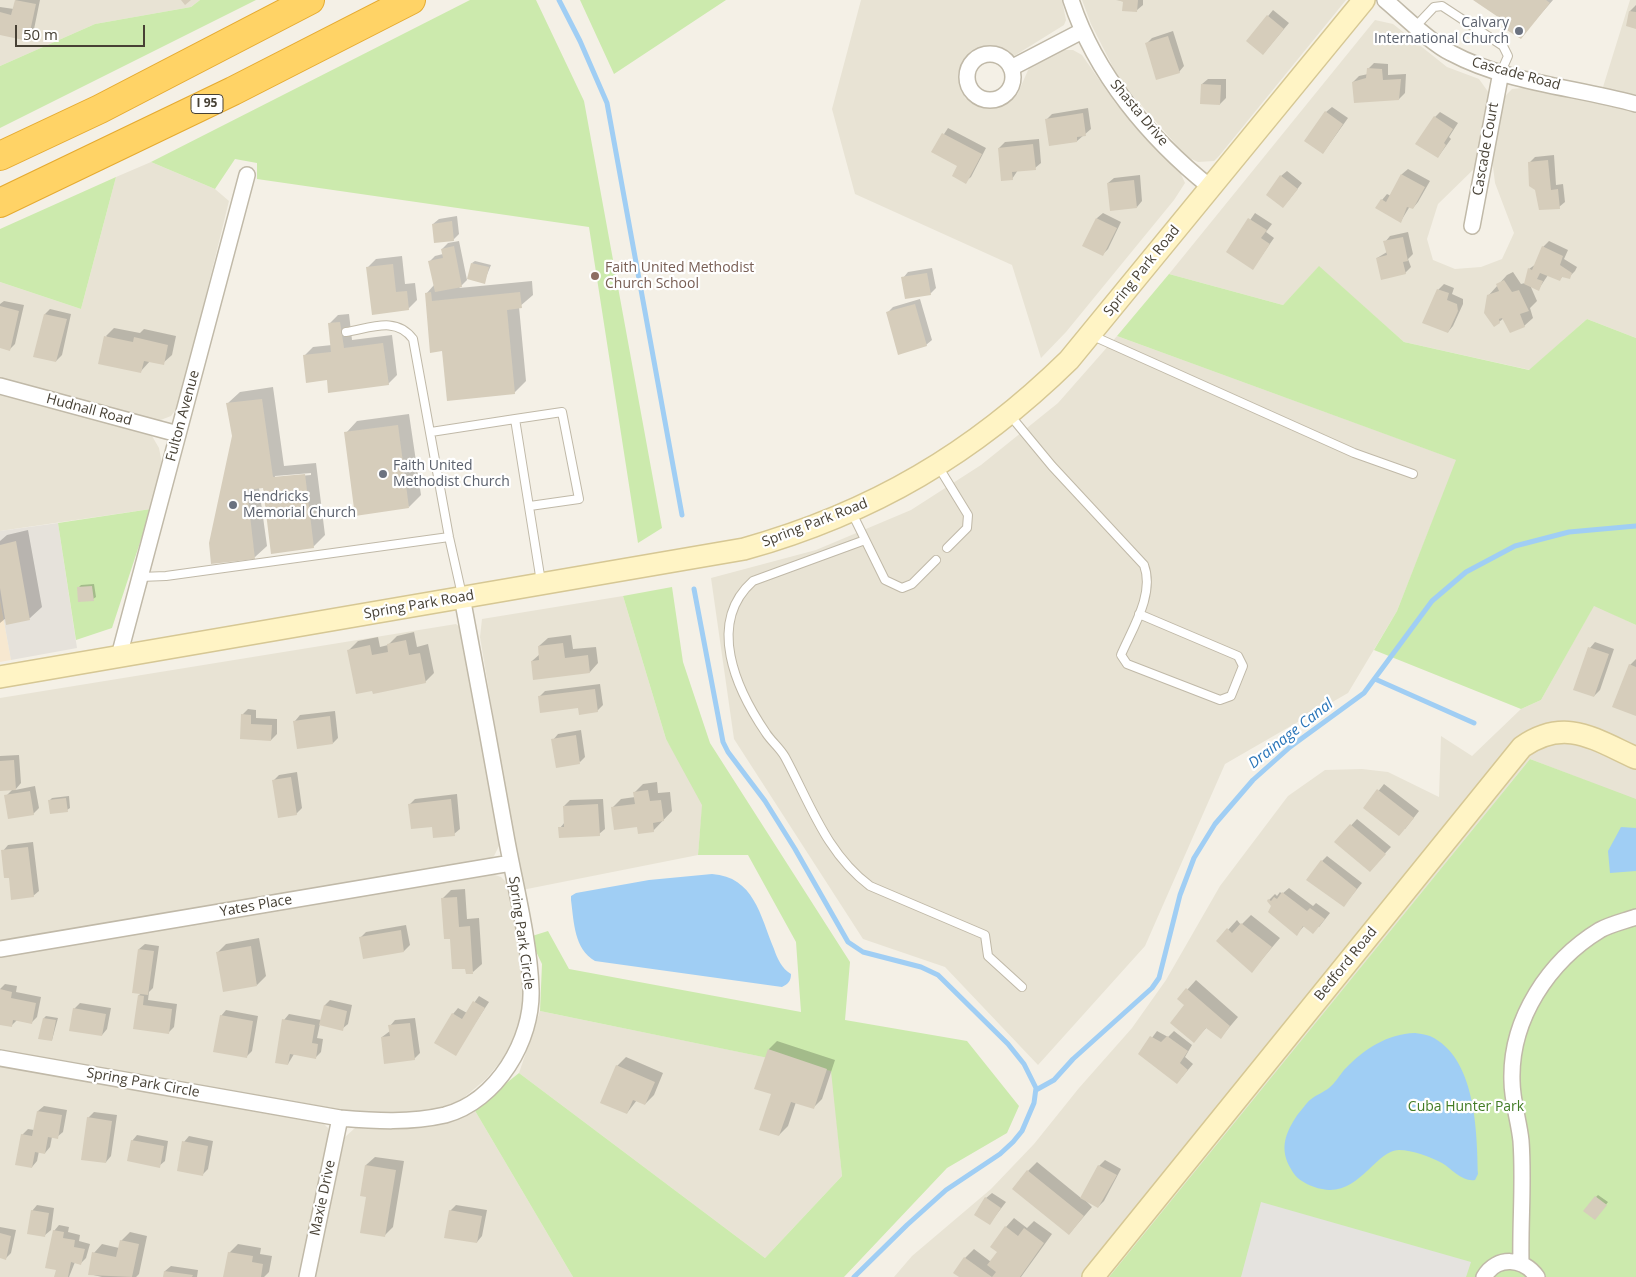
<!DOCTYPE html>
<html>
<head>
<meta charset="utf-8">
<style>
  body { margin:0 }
  #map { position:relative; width:1636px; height:1277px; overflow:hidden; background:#f4f0e6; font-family:"Open Sans",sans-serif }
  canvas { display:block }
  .scale { position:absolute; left:15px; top:25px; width:130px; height:22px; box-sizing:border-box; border:2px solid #474135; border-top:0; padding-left:6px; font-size:15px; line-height:18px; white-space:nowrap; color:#474135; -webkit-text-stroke:4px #fff; paint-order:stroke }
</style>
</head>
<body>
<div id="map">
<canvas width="1636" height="1277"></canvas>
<div class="scale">50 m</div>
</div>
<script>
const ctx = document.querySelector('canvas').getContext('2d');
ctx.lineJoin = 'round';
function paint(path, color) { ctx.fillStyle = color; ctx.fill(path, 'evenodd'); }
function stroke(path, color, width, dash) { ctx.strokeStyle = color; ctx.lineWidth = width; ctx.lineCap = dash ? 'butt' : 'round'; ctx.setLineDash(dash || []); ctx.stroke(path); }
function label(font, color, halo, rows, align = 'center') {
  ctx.font = font + ' "Open Sans",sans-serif'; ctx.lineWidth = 4.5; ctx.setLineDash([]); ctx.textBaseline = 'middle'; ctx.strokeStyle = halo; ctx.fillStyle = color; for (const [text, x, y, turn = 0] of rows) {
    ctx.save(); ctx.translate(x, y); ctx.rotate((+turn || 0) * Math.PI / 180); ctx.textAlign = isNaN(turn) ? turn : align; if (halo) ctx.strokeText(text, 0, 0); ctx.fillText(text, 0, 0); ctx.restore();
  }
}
const residential = new Path2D(`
  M0 0H200L191 7 95 24 0 66Z
  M861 0H1062L1066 20 1064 25 1014 56 996 47 978 48 963 61 959 81 965 98 981 108 997 107 1017 95 1029 68 1062 50H1073L1082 55 1116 104 1180 172 1185 183 1174 200 1066 332 1041 358 1012 265 855 194 832 109Z
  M1082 0H1346L1219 156 1214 161 1198 162 1187 157 1120 81 1091 24Z
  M1630 0H1636V96L1603 87Z
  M1375 20 1393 24 1447 67 1479 79 1489 93 1477 166 1438 204 1427 239 1433 260 1455 269 1481 267 1502 259 1514 233 1495 183 1492 159 1502 99 1512 89 1531 87 1636 112V338L1587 319 1530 370 1404 342 1319 267 1283 305 1169 274Z
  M151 162 215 189 229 201 179 405 171 416 158 421 0 378V282L81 309 116 177Z
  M1117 336 1457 460 1397 611 1348 693 1225 764 1145 946 1038 1065 945 967 863 939 734 739 711 578 816 550 911 510 981 465 1058 403Z
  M0 394 152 436 159 448 162 464 151 509 0 531Z
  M623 596 666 739 703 799 698 855 522 890 480 637 482 619Z
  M1594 605 1636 625V800L1530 759 1109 1277H894L912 1256 991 1189 1034 1144 1079 1088 1132 1028 1166 980 1220 886 1288 796 1325 770 1362 769 1388 772 1439 797 1441 736 1472 756 1521 709 1541 700Z
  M456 624 462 629 501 842 494 856 486 861 0 941V698Z
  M489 873 501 877 508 884 521 956 524 998 520 1021 514 1040 505 1056 486 1079 461 1100 446 1108 412 1114H366L0 1050V957Z
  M540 1011 832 1071 842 1176 765 1258 519 1073Z
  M0 1065 320 1120 328 1128 330 1137 301 1277H0Z
  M474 1109 573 1277H315L345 1137 355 1128 385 1129 436 1123Z`);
const commercial = new Path2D(`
  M0 599 11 660 0 662Z`);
const industrial = new Path2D(`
  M58 523 77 648 11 660 0 599V531Z`);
const green = new Path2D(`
  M200 0H256L0 128V66L95 24 191 7Z
  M470 0H536L584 101 662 528 638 543 589 227 257 179V163L235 159 215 189 151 162Z
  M580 0H726L614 74Z
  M116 177 81 309 0 282V229Z
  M1319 266 1404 342 1529 370 1587 319 1636 338V625L1594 606 1541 700 1521 709 1374 650 1397 611 1456 460 1117 336 1169 274 1283 305Z
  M151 509 112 628 76 640 58 523Z
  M672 587 683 662 710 743 850 962 845 1020 967 1041 1019 1106 1007 1133 947 1168 844 1277H573L474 1109 519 1073 765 1258 842 1176 831 1071 540 1011 542 964 529 937 548 931 569 969 801 1012 796 942 748 855H698L702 805 666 739 623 596Z
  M1530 759 1636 799V1277H1109Z`);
const parking = new Path2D(`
  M1261 1202 1471 1262 1466 1277H1241Z`);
const water = new Path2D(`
  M1621 827 1636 828V871L1610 873 1608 851Z
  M712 874C754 877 760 915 774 949 777 958 782 969 791 974 791 981 788 984 782 987L595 961C574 949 574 922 571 900V896L576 893 649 880Z
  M1415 1033C1422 1034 1429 1035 1434 1038 1476 1062 1477 1132 1478 1174L1475 1180C1462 1182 1452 1169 1442 1163 1431 1157 1412 1150 1399 1150 1377 1150 1361 1191 1329 1190 1315 1189 1297 1182 1291 1169 1279 1149 1285 1133 1298 1114 1302 1110 1306 1103 1310 1100 1316 1095 1324 1092 1329 1088 1335 1083 1339 1076 1344 1070 1364 1049 1387 1034 1415 1033Z`);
const shadow = new Path2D(`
  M16 0H40L33 34 27 40 0 34V7L14 9Z
  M1116 0H1143V5L1137 10 1124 1Z
  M1475 0H1553L1520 38 1506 21Z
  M1636 5V28L1630 11Z
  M1273 10 1289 23 1263 54 1248 41Z
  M1173 31 1184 66 1179 72 1146 44 1152 38Z
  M1374 63 1388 64V75L1406 74 1405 93 1399 99 1353 82 1359 76 1368 74V69Z
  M1208 79H1226V98L1220 104 1202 84Z
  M1332 107 1348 118 1323 153 1326 112Z
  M1088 108 1091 129 1077 141 1047 119 1052 114Z
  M1440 112 1458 123 1449 137 1451 139 1438 157 1435 117Z
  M948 128 986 148 971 177 965 182 959 166 933 151Z
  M1039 139 1041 163 1035 168 1018 170 1012 179 999 148 1005 142Z
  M1554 155 1556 185 1563 184 1565 202 1559 207 1536 189 1529 163 1535 157Z
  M1408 169 1430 181 1418 202 1413 208 1410 206 1401 221 1382 200 1387 194 1391 196 1402 174Z
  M1287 171 1302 183 1288 201 1281 176Z
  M1140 175 1142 201 1137 207 1108 183 1114 178Z
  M1103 213 1121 222 1108 249 1103 254 1097 218Z
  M1255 213 1272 224 1266 232 1274 238 1253 268 1228 252Z
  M457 216 459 234 453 240 433 224 439 219Z
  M1408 232 1413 254 1408 259 1411 267 1405 273 1377 258 1387 252 1385 242 1390 236Z
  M459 241 467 280 459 288 532 281 533 295 519 307 526 381 514 393 443 350 426 294 434 285 430 261 435 256 443 254 442 249 448 243Z
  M1549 241 1568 250 1564 259 1577 267 1575 271 1569 277 1563 276 1560 279 1548 275 1538 290 1530 285 1537 301 1530 308 1533 318 1524 326 1504 318 1499 322 1488 296 1507 275 1513 272 1521 284 1525 283 1529 269 1536 264 1543 247Z
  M402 256 405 284 415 283 417 300 408 309 367 268 376 259Z
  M475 261 491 265 484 282 472 263Z
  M932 268 936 288 930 294 903 278 908 272Z
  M1444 284 1454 288 1452 294 1463 299V304L1453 326 1448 332 1438 290Z
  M920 299 932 340 926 345 888 312 893 307Z
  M4 301 24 305 15 344 10 349 0 347V304Z
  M50 309 71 314 62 355 56 361 45 314Z
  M349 314 352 340 392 335 397 375 388 384 328 379 304 356 313 347 332 345 329 324 338 315Z
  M114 328 140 333 144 329 176 336 172 355 163 363 150 361 141 371 106 336Z
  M273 387 284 466 316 463 325 535 313 547 264 487 259 488 267 546 255 557 212 563 233 436 228 403 240 392ZM311 473V475L275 478V476Z
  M409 414 421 495 409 507 346 433 357 421Z
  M28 530 42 607 30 618 7 623 6 618 0 623V541L7 535Z
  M94 584 96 597 93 599 78 588 81 585Z
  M414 632 417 647 428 644 434 673 425 682 349 650 358 641 378 637 380 647 388 645 397 636Z
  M571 635 573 649 596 647 598 663 590 672 532 661 540 654 539 646 548 638Z
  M1595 642 1614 649 1600 690 1594 696 1590 648Z
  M1636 659V714L1630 665Z
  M600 684 603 705 597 711 539 697 545 691Z
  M248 709 256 710V718L277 719V734L271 740 241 738 242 715Z
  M335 711 338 738 333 743 295 721 300 715Z
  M581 730 585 757 580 762 553 740 558 734Z
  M19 755 21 783 15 790 35 786 39 808 33 814 6 796 13 789 0 790V756Z
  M297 772 302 808 296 814 273 781 279 775Z
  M657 782 658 793 670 792 672 811 653 831 638 826 612 808 621 799 635 797V792L643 784Z
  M1384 784 1419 811 1405 829 1365 808Z
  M457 794 460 829 454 834 434 825 410 804 415 799Z
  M69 796 70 808 67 810 50 800 52 798Z
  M603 799 605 829 599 834 560 828 565 822 564 806 570 800Z
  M1357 819 1391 847 1375 864 1336 842Z
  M33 842 39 891 33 896 10 877 3 851 8 845Z
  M1327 856 1362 883 1349 899 1322 861Z
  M1289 888 1313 906 1316 903 1330 913 1319 927 1304 926 1297 934 1273 905 1269 900 1275 894 1277 896 1280 892 1282 894Z
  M465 889 467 919 479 918 482 964 473 972 451 937 442 899 451 890Z
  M1251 915 1280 938 1252 971 1218 941 1237 920 1241 925Z
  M406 925 410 945 404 951 364 957 361 937 366 932Z
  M259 938 266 976 257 985 218 952 226 944Z
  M145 944 159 946 153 988 149 992 148 1000 177 1004 174 1027 168 1033 134 1028 139 995 142 993 139 949Z
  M1196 980 1238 1017 1221 1037 1207 1027 1194 1041 1186 1004 1179 999Z
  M5 984 17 986 16 992 41 997 37 1017 31 1023 17 1020 11 1026 0 1023V989Z
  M479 996 489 1002 455 1054 453 1014 458 1008 467 1013Z
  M330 1000 352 1005 348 1024 342 1029 320 1024 317 1038 323 1039 321 1052 315 1058 294 1054 288 1064 284 1020 289 1014 321 1020 325 1005Z
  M80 1003 111 1008 107 1029 102 1035 74 1009Z
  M226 1010 258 1016 252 1051 246 1057 221 1016Z
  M46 1016 58 1018 52 1040 44 1018Z
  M415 1018 420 1053 414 1059 382 1037 390 1031V1026L395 1020Z
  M1157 1031 1168 1037 1174 1031 1192 1045 1185 1057 1193 1064 1182 1077 1140 1054Z
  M777 1041 835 1060 822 1099 813 1108 796 1102 788 1126 779 1135 769 1049Z
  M626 1057 663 1073 654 1095 645 1104 637 1100 627 1113 617 1066Z
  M44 1106 67 1110 63 1132 57 1137H52L50 1147 45 1153 39 1151 37 1161 32 1167 22 1135 28 1129 34 1130 38 1111Z
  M94 1112 117 1115 111 1156 106 1162 88 1118Z
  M137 1135 168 1141 165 1161 159 1166 132 1141Z
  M189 1136 213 1141 208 1169 203 1174 184 1142Z
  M375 1157 404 1161 393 1227 385 1235 367 1196 366 1165Z
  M1105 1160 1121 1169 1104 1201 1098 1207 1083 1198 1092 1207 1069 1234 1028 1171 1037 1162 1081 1198 1099 1166Z
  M992 1193 1006 1202 990 1223 986 1198Z
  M1598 1195 1608 1202 1597 1216 1596 1197Z
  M37 1205 54 1208 51 1230 45 1235 32 1211Z
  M456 1205 487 1210 482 1236 477 1242 450 1211Z
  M1014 1218 1027 1228 1034 1221 1052 1234 1021 1277H961L965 1258 974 1249 991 1262 998 1252 1006 1227Z
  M59 1225 69 1227 68 1232 80 1235 79 1241 90 1244 86 1258 81 1263 75 1262 69 1277H56L57 1269 54 1231Z
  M0 1227 16 1230 11 1253 6 1258 0 1257Z
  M130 1232 147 1236 139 1274 136 1277H102L89 1274 94 1253 102 1244 119 1248 121 1241Z
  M238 1244 261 1248 260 1254 272 1256 269 1272 264 1277H225L229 1253Z
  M171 1266 198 1270 197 1277H164L165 1271Z`);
const stream = new Path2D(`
  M559 0 580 41 607 103 682 515
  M694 589 723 742 728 752 765 801 795 849 848 942 863 952 921 967 938 975 1008 1044 1024 1064 1036 1088 1034 1103 1022 1131 1013 1142 1000 1154 946 1190 907 1225 854 1277
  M1375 679 1474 723
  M1036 1090 1054 1080 1073 1059 1152 988 1159 978 1180 895 1194 858 1215 824 1253 780 1290 747 1364 693 1432 601 1466 572 1515 546 1569 532 1636 526`);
const building = new Path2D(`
  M15 0 36 4 28 41 0 35V12L11 15Z
  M181 0H191L185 5Z
  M1118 0H1138L1137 12 1122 11 1123 2Z
  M1473 0H1546L1550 3 1521 39 1502 27 1504 21Z
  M1629 11 1636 12V29L1626 26Z
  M1267 15 1284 29 1263 55 1246 41Z
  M1168 36 1180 73 1156 80 1145 43Z
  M1367 68 1382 69 1383 80 1401 79 1399 100 1354 103 1352 82 1366 78Z
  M1201 84 1221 85 1220 105 1200 104Z
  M1325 111 1343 124 1323 154 1304 141Z
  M1083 113 1086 136 1077 137V142L1049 146 1045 119Z
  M1434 116 1453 129 1444 143 1446 145 1438 158 1415 144Z
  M942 133 982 154 966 184 952 176 957 166 931 152Z
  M1033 144 1036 170 1012 172 1013 180 1001 181 998 148Z
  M1548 160 1551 190 1558 189 1560 209 1539 210 1535 190 1529 186 1528 162Z
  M1401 174 1425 187 1413 209 1407 207 1401 223 1375 208 1381 199 1386 202Z
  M1280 175 1298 189 1283 208 1266 195Z
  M1134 180 1137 208 1110 211 1107 183Z
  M1096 218 1117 228 1103 256 1082 246Z
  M1248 218 1267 230 1261 238 1270 244 1253 270 1226 252Z
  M452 221 454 241 434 243 432 224Z
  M1403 237 1408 261 1403 262 1406 274 1381 280 1376 258 1387 255 1383 241Z
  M454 246 462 287 435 292 428 261 443 258 441 249Z
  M1542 246 1563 256 1560 265 1572 273 1570 279 1562 277 1560 281 1540 273 1537 279 1543 281 1539 291 1524 284 1528 268 1532 270Z
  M471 263 489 267 485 284 467 279Z
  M393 264 396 292 407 291 409 310 372 315 366 267Z
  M927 273 931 295 905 299 901 277Z
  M1504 280 1512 292 1519 290 1529 311 1520 314 1525 327 1510 333 1502 318 1499 319 1500 323 1494 327 1484 313 1487 295 1499 291 1496 284Z
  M1437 289 1449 293 1447 300 1457 304 1458 311 1448 333 1422 323Z
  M431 292 432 301 520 292 522 308 507 310 515 394 447 401 442 351 430 353 425 293Z
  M915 304 927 346 898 355 886 312Z
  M0 306 19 311 10 351 0 348Z
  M44 314 67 319 56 362 33 357Z
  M340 322 344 348 383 343 389 385 328 393 327 380 306 383 303 355 331 352 328 323Z
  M104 336 133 342 134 337 168 345 164 365 144 361 141 373 98 364Z
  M262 399 273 477 305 474 314 548 271 554 263 488 247 490 255 559 211 564 209 543 232 436 226 403Z
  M398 425 409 508 355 516 344 432Z
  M16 541 30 620 6 625 0 588V545Z
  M92 586 94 601 78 602 77 587Z
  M406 640 409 655 420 653 426 683 373 694 372 691 356 694 347 650 370 645 372 655 388 652 387 644Z
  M563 643 565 658 588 655 590 673 533 680 531 661 539 660 538 646Z
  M1588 647 1609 654 1594 697 1573 690Z
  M1629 664 1636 667V716L1612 707Z
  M595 689 598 712 579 715 578 708 540 713 538 696Z
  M241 714 251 715V724L272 725 271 741 240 739Z
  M330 716 333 744 297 749 293 721Z
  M576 735 580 764 556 768 551 739Z
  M14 760 16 790 0 791V761Z
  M291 777 297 815 278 818 272 780Z
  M1377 789 1414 818 1399 836 1363 808Z
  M648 790 650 801 661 800 664 821 653 823 654 832 638 834 637 827 614 830 611 807 635 804 633 792Z
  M30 791 34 815 8 819 4 795Z
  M66 798 68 812 50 814 48 800Z
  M451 799 455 836 433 838 432 827 411 829 408 804Z
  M598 804 600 836 559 838 558 827H564L563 806Z
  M1350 824 1386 854 1370 872 1334 842Z
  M28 847 34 897 11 900 9 878H4L1 850Z
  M1321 860 1357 889 1344 907 1306 880Z
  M1282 892 1307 911 1310 908 1325 919 1313 934 1303 926 1297 936 1268 912 1271 906 1267 901 1268 899 1271 901 1274 897 1277 899Z
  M457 897 459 927 470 926 473 974H466L465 969H452L450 939H444L441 898Z
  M1241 923 1272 947 1252 973 1216 941 1227 928 1232 933Z
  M401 930 404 952 363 959 359 937Z
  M251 946 257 986 223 992 216 952Z
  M138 949 154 951 148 995 132 993Z
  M1186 988 1230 1026 1221 1039 1206 1028 1194 1043 1170 1023 1184 1005 1177 999Z
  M0 989 12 992 11 998 36 1003 32 1024 13 1020 12 1027 0 1025Z
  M138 995 144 996 143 1005 172 1009 169 1034 133 1029Z
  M473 1001 485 1008 456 1056 434 1043 452 1013 462 1019Z
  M324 1005 347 1011 343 1031 319 1025Z
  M73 1008 106 1014 102 1036 69 1031Z
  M220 1015 253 1021 247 1058 213 1052Z
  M43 1018 56 1020 52 1041 38 1039Z
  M282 1019 315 1025 312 1043 318 1044 316 1059 290 1054 288 1065 275 1063Z
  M410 1023 415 1060 384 1064 381 1037 390 1036 388 1025Z
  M1150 1036 1161 1042 1167 1036 1188 1051 1180 1063 1188 1070 1177 1084 1138 1054Z
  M768 1049 827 1069 814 1109 791 1102 779 1136 759 1130 771 1094 754 1089Z
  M616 1065 655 1082 645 1105 633 1100 627 1114 600 1103Z
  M37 1111 62 1115 58 1139 48 1137 45 1154 35 1152 32 1168 15 1165 21 1134 32 1136Z
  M87 1117 112 1121 106 1163 81 1160Z
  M131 1140 164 1146 160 1168 127 1161Z
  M182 1141 208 1146 203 1176 177 1171Z
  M365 1165 396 1170 385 1237 360 1233 366 1197 360 1196Z
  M1098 1165 1117 1175 1098 1208 1080 1198Z
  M1027 1170 1084 1216 1069 1235 1012 1189Z
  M1595 1196 1607 1205 1595 1220 1583 1211Z
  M985 1197 1001 1208 990 1225 974 1215Z
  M31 1210 49 1213 45 1237 27 1234Z
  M449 1210 482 1216 477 1243 444 1238Z
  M1005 1226 1018 1236 1024 1228 1044 1243 1020 1277H992L996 1272 987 1265 997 1252 990 1247Z
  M53 1230 64 1232 63 1238 75 1240 74 1247 85 1249 81 1265 71 1262 68 1277H54L56 1270 45 1268Z
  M0 1233 11 1236 6 1260 0 1258Z
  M120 1240 139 1244 132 1277 88 1275 92 1252 116 1257Z
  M228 1252 253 1256 252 1262 263 1264 261 1277H223Z
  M964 1257 992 1277H959L953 1273Z
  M164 1271 193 1275 192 1277H163Z`);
const lane = new Path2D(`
  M1416 26 1434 7 1442 6 1503 46 1508 56 1501 72
  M346 332C371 328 396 316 413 339L449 537 462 595
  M1093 336 1354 453 1413 474
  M1009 414 1052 466 1144 565C1155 594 1132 629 1121 655L1127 664 1220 700 1231 696 1243 666 1238 656 1139 614
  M515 419 562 412 579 499 530 506
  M431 432 515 419 541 582
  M938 466 968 515 967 528 947 548
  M852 513 885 580 902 588 912 584 936 560
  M865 540 753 581C706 623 736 689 766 733 771 741 780 748 785 757 810 803 826 853 870 886L985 935 988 956 1022 987
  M140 577 166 576 449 537`);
const street = new Path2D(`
  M1071 0C1095 74 1150 139 1210 187
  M1385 0C1403 15 1432 44 1451 53 1507 83 1575 87 1636 104
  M967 77a23 23 0 1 1 46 0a23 23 0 1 1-46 0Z
  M1011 68 1082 31
  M1472 226 1501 72
  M0 386 178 434
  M119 656 247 175
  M0 949 511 863
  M0 1058 340 1118C376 1121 410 1123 445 1115 497 1101 533 1040 531 989 529 938 515 886 506 836 492 756 477 677 462 597
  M1521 1263C1520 1222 1524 1182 1521 1141 1519 1121 1512 1101 1512 1081 1510 1019 1549 961 1600 930 1611 924 1625 921 1636 917
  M307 1277 340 1118
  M1484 1277C1497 1255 1524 1258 1537 1277`);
const secondary = new Path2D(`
  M0 677 744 549C873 513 974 453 1069 360L1364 0
  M1093 1277 1522 747C1565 717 1594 739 1636 758`);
const highway = new Path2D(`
  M0 156 100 109 310 0
  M0 203 233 91 411 0`);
const markers = [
  [1519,31,5,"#6b7280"],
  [595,276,5,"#8d6e63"],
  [383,474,5,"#6b7280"],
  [233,505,5,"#6b7280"]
];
const shields = [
  [207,104,32]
];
const shieldNames = [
  ["I 95",207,104]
];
const worshipNames = [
  ["Calvary",1509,23,"right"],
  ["International Church",1509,39,"right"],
  ["Faith United",393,466],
  ["Methodist Church",393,482],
  ["Hendricks",243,497],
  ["Memorial Church",243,513]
];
const streetNames = [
  ["Cascade Road",1516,74,15],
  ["Shasta Drive",1139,113,50],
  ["Cascade Court",1486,149,-80],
  ["Spring Park Road",1142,271,-51],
  ["Hudnall Road",89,410,15],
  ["Fulton Avenue",183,416,-75],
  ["Spring Park Road",815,523,-21],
  ["Spring Park Road",419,605,-10],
  ["Yates Place",256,906,-10],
  ["Spring Park Circle",521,933,82],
  ["Bedford Road",1346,964,-51],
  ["Spring Park Circle",143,1083,10],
  ["Maxie Drive",323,1198,-78]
];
const educationNames = [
  ["Faith United Methodist",605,268],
  ["Church School",605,284]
];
const parkNames = [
  ["Cuba Hunter Park",1466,1107]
];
const waterNames = [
  ["Drainage Canal",1291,734,-38]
];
paint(residential, '#e8e3d4');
paint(commercial, '#f7e8d0');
paint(industrial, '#e6e2db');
paint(green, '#cceaad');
paint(parking, '#e5e3df');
paint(water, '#a0cef4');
paint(shadow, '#0003');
stroke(stream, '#a0cef4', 5);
paint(building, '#d6cdbb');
stroke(lane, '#c0b9a8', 10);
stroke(street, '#c0b9a8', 18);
stroke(secondary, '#d6c794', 24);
stroke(highway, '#e5aa30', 30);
stroke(lane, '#fff', 8);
stroke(street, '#fff', 15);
stroke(secondary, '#fff4c5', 21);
stroke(highway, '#ffd366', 28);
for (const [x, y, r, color] of markers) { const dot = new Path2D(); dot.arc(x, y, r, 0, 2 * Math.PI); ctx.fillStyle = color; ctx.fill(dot); stroke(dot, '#fff', 2); }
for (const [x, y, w] of shields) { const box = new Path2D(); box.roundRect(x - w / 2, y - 9.5, w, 19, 4); ctx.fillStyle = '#fff'; ctx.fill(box); stroke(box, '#474135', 1); }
label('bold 12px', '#474135', null, shieldNames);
label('14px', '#5b616d', '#fff', worshipNames, 'left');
label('14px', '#474135', '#fff', streetNames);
label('14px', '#785e54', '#fff', educationNames, 'left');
label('14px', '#427c25', '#fff', parkNames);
label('italic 15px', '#2975b9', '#fff', waterNames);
</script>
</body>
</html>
